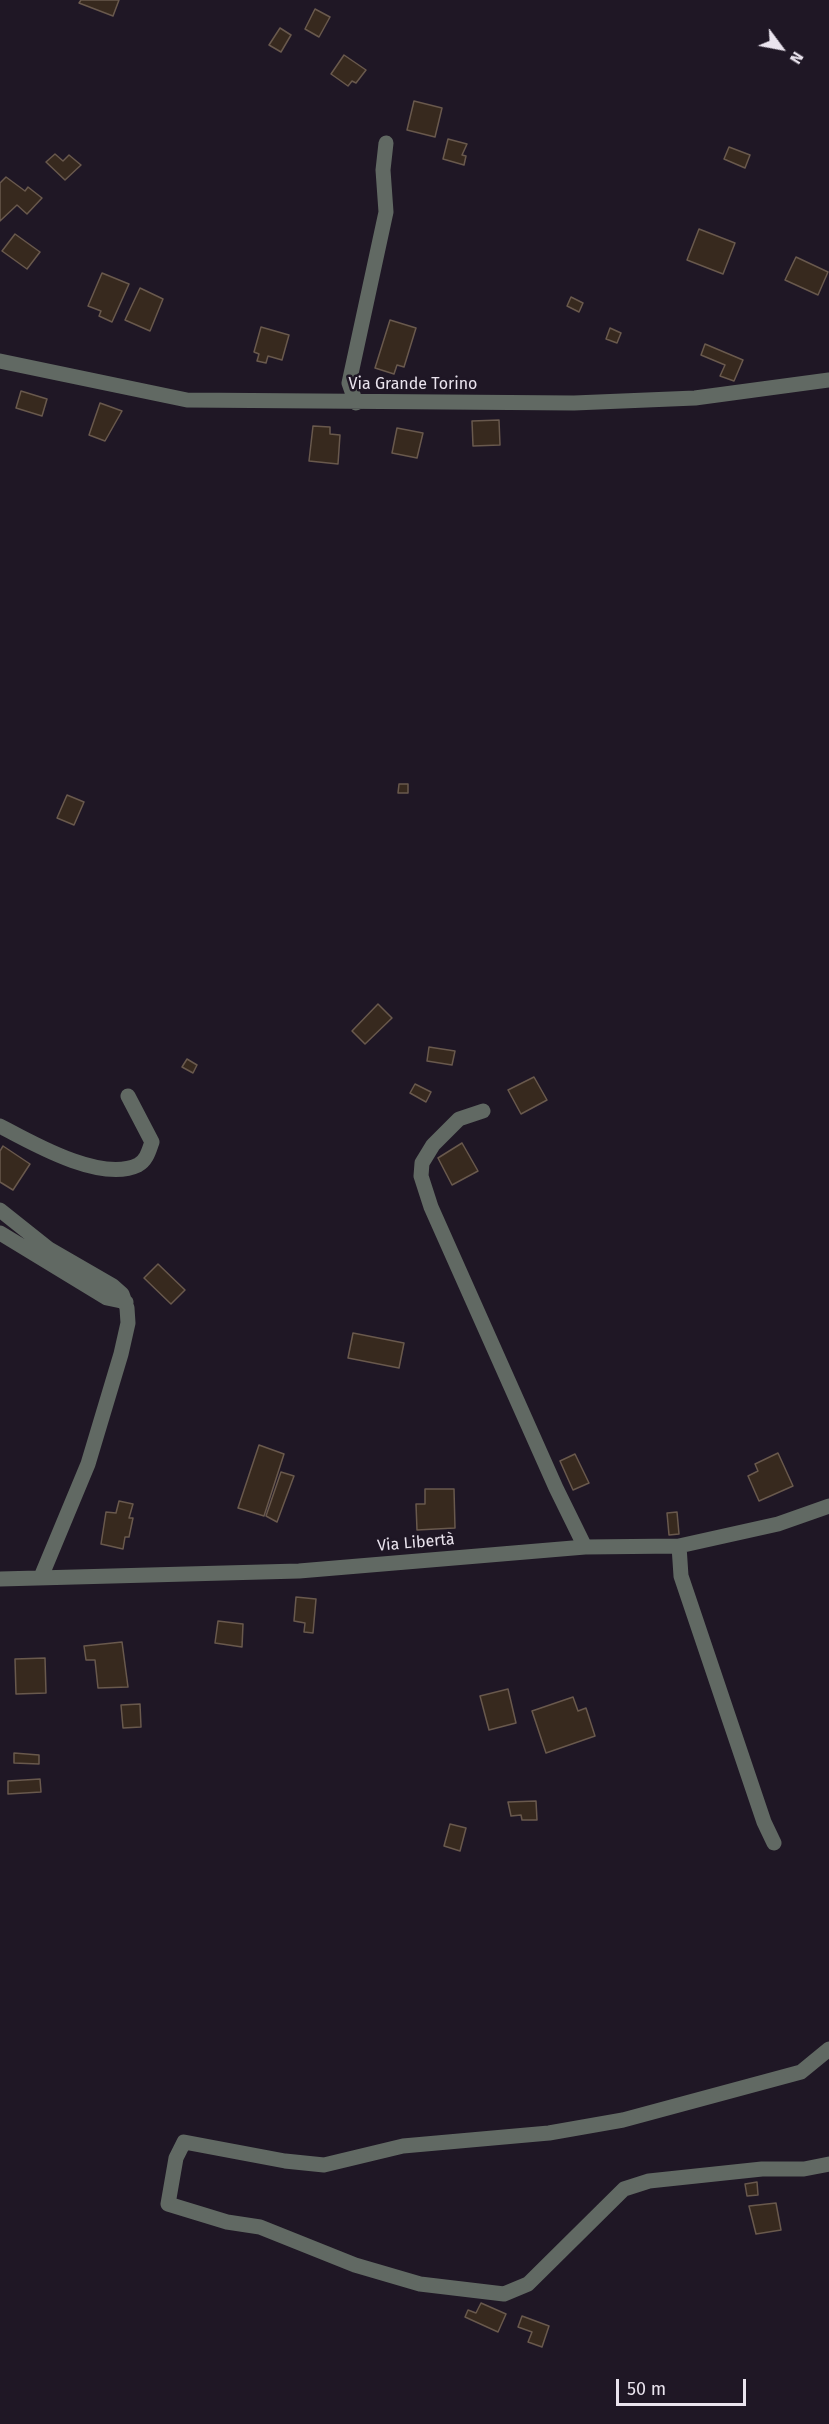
<!DOCTYPE html>
<html>
<head>
<meta charset="utf-8">
<style>
  body { margin:0 }
  #map { position:relative; width:829px; height:2424px; overflow:hidden; background:#1f1725; font-family:"Fira Sans",sans-serif }
  canvas { display:block }
  .north { position:absolute; left:751px; top:18px; width:60px; height:60px; -webkit-text-stroke:4px #1f1725; paint-order:stroke; rotate:122deg; font-size:16px; font-weight:700; line-height:24px; text-align:center; color:#eae4ee }
  .north::after { content:''; display:block; margin:auto; width:21px; height:27px; background:#eae4ee; clip-path:polygon(50% 0,100% 100%,50% 72%,0 100%) }
  .scale { position:absolute; left:616px; top:2379px; width:130px; height:27px; box-sizing:border-box; border:3px solid #eae4ee; border-top:0; padding-left:8px; font-size:18px; line-height:21px; white-space:nowrap; color:#eae4ee; -webkit-text-stroke:4px #1f1725; paint-order:stroke }
</style>
</head>
<body>
<div id="map">
<canvas width="829" height="2424"></canvas>
<div class="north">N</div>
<div class="scale">50 m</div>
</div>
<script>
const ctx = document.querySelector('canvas').getContext('2d');
ctx.lineJoin = 'round';
function paint(path, color) { ctx.fillStyle = color; ctx.fill(path, 'evenodd'); }
function stroke(path, color, width, dash) { ctx.strokeStyle = color; ctx.lineWidth = width; ctx.lineCap = dash ? 'butt' : 'round'; ctx.setLineDash(dash || []); ctx.stroke(path); }
function label(font, color, halo, rows, align = 'center') {
  ctx.font = font + ' "Fira Sans",sans-serif'; ctx.lineWidth = 5; ctx.setLineDash([]); ctx.textBaseline = 'middle'; ctx.strokeStyle = halo; ctx.fillStyle = color; for (const [text, x, y, turn = 0] of rows) {
    ctx.save(); ctx.translate(x, y); ctx.rotate((+turn || 0) * Math.PI / 180); ctx.textAlign = isNaN(turn) ? turn : align; if (halo) ctx.strokeText(text, 0, 0); ctx.fillText(text, 0, 0); ctx.restore();
  }
}
const building = new Path2D(`
  M81 0H119L113 16 79 3Z
  M315 9 330 17 319 37 305 29Z
  M280 28 291 35 281 52 269 45Z
  M344 55 366 70 356 83 352 81 348 86 331 74Z
  M414 101 442 108 435 137 407 130Z
  M448 139 467 144 462 155 466 156 464 165 443 159Z
  M729 147 750 155 745 168 724 159Z
  M55 154 63 161 69 155 81 165 65 180 46 162Z
  M6 177 25 191 28 187 42 198 27 214 17 205 0 221V183Z
  M699 229 735 243 723 274 687 260Z
  M15 234 40 252 27 269 2 251Z
  M796 257 828 272 818 295 785 280Z
  M102 273 129 284 112 322 99 316 101 311 88 306Z
  M140 288 163 299 150 331 125 320Z
  M571 297 583 303 579 312 567 306Z
  M390 320 416 328 404 367 397 365 394 374 375 368Z
  M261 327 289 335 282 360 268 356 266 363 257 361 259 354 254 352Z
  M610 328 621 333 617 343 606 339Z
  M705 344 743 360 734 381 720 376 725 365 701 355Z
  M21 391 47 399 42 416 16 408Z
  M100 403 122 411 105 441 89 435Z
  M499 420 500 445 473 446 472 421Z
  M313 426 330 427V434L340 435 338 464 309 461Z
  M397 428 423 433 417 458 392 453Z
  M399 784H408V793H398Z
  M67 795 84 802 74 825 57 818Z
  M378 1004 392 1018 365 1044 352 1031Z
  M429 1047 455 1051 452 1065 427 1061Z
  M187 1059 197 1065 193 1073 182 1067Z
  M534 1077 547 1100 521 1114 508 1090Z
  M415 1084 431 1092 426 1102 410 1093Z
  M462 1143 478 1171 452 1185 438 1158Z
  M3 1146 30 1164 13 1190 0 1182V1151Z
  M158 1264 185 1290 171 1304 144 1278Z
  M353 1333 404 1343 399 1368 348 1358Z
  M259 1445 284 1454 264 1516 238 1508Z
  M778 1453 793 1486 759 1501 748 1476 758 1471 755 1464Z
  M575 1454 589 1483 573 1490 560 1461Z
  M281 1472 294 1476 277 1522 266 1516Z
  M425 1489H454L455 1528 417 1530 416 1504H425Z
  M119 1501 133 1504 129 1518H133L129 1537H125L123 1549 101 1544 106 1512 116 1513Z
  M677 1512 679 1534 669 1535 667 1513Z
  M296 1597 316 1599 313 1633 304 1632 305 1623 294 1621Z
  M218 1621 243 1624 242 1647 215 1643Z
  M122 1642 128 1687 98 1688 95 1660H86L84 1646Z
  M45 1658 46 1693 16 1694 15 1659Z
  M508 1689 516 1723 489 1730 480 1696Z
  M573 1697 578 1711 586 1708 595 1736 546 1753 532 1711Z
  M140 1704 141 1727 123 1728 121 1705Z
  M14 1753 39 1755V1764L14 1763Z
  M40 1779 41 1792 8 1794V1781Z
  M536 1801 537 1820H522L521 1815 511 1816 508 1802Z
  M450 1824 466 1828 460 1851 444 1846Z
  M757 2182 758 2195 747 2196 745 2184Z
  M776 2203 781 2230 756 2234 749 2206Z
  M481 2303 506 2314 498 2332 465 2317 468 2310 476 2313Z
  M522 2316 549 2326 542 2347 528 2342 532 2332 518 2327Z`);
const minor = new Path2D(`
  M0 361 187 400 574 403 695 398 829 380
  M356 403 349 383 386 212 383 170 386 143
  M483 1111 459 1119 433 1145 422 1163 421 1176 431 1207 556 1488 585 1547
  M0 1126C32 1143 101 1183 138 1165 147 1160 149 1150 152 1142L128 1096
  M0 1210 49 1249 113 1286 122 1294 127 1308 128 1323 121 1354 88 1464 41 1577
  M0 1233 107 1298 126 1302
  M679 1546 681 1576 764 1822 774 1843
  M0 1579 299 1571 585 1547 679 1546 778 1524 829 1506
  M829 2049 801 2072 623 2120 549 2133 403 2146 324 2165 285 2161 184 2142 176 2158 168 2204 227 2222 260 2227 355 2265 420 2284 504 2294 528 2284 624 2189 649 2181 762 2169H804L829 2164`);
const streetNames = [
  ["Via Grande Torino",413,385],
  ["Via Libertà",416,1543,-5]
];
paint(building, '#37291e');
stroke(building, '#69594d', 1.5);
stroke(minor, '#616963', 15);
label('16px', '#eae4ee', '#1f1725', streetNames);
</script>
</body>
</html>
